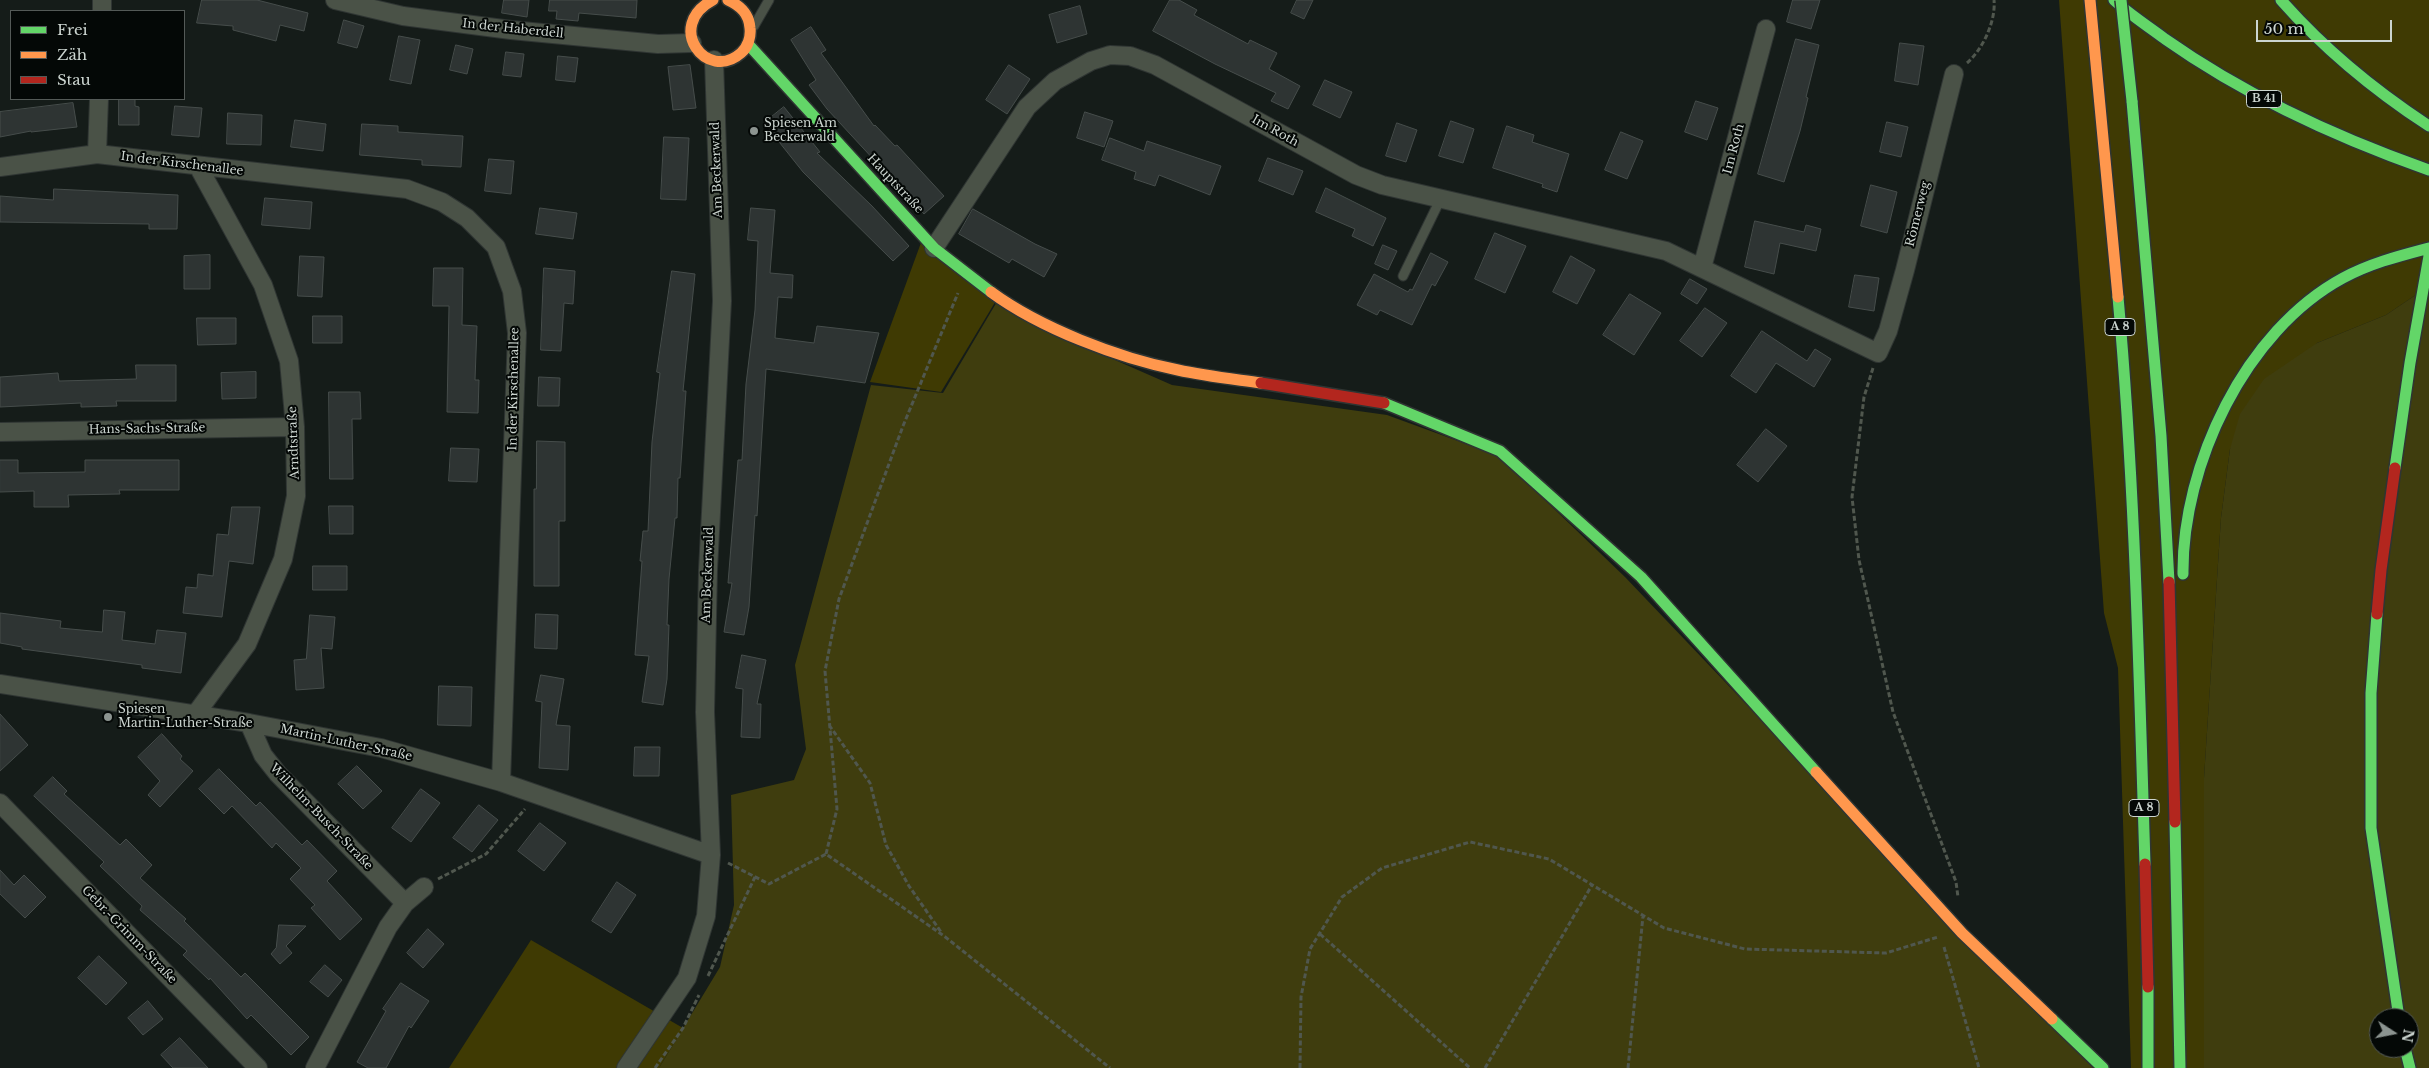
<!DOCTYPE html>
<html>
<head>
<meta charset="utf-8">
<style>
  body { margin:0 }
  #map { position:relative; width:2429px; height:1068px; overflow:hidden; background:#151c19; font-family:"Libre Baskerville",serif }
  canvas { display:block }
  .legend { position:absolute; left:10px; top:10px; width:175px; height:90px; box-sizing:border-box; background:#040806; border:1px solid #545a57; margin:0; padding:6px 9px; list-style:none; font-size:15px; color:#ccd5d0 }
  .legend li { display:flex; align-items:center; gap:10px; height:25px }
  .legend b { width:25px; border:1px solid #545a57 }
  .north { position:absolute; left:2369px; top:1008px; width:50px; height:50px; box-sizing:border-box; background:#040806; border:1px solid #545a57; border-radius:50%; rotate:101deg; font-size:14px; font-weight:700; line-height:20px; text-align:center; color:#ccd5d0 }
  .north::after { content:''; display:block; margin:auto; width:18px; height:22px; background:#8c9490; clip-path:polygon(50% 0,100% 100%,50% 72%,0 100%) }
  .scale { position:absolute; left:2256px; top:20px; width:136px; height:22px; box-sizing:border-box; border:2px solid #ccd5d0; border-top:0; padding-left:6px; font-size:15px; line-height:18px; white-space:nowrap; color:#ccd5d0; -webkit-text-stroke:4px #040806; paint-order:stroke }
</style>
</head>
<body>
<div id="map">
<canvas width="2429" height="1068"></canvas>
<ul class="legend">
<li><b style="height:6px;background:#63d668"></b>Frei</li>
<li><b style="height:6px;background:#ff974d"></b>Zäh</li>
<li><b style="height:6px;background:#b3261e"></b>Stau</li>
</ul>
<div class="north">N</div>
<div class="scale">50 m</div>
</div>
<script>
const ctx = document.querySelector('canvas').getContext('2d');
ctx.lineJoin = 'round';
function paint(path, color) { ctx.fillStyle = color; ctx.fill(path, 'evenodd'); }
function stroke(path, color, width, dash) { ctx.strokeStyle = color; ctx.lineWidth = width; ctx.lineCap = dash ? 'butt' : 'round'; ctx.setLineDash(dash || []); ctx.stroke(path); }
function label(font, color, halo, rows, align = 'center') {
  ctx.font = font + ' "Libre Baskerville",serif'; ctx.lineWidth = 4; ctx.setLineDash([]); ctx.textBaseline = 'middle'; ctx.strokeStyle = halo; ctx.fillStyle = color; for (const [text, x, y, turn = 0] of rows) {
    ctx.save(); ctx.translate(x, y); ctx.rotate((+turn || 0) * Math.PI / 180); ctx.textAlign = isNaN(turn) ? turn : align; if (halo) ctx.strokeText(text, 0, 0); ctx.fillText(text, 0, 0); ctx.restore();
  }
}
const green = new Path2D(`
  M2059 0H2429V286L2386 315 2317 343 2230 449 2221 518 2204 778V1068H2131L2118 668 2104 613Z
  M922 240 997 299 941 392 870 382Z
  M531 940 683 1028 659 1068H449Z`);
const forest = new Path2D(`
  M2429 286V1068H2204V778L2221 518 2230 449 2240 414 2264 379 2317 343 2386 315ZM2379 1018H2409V1048H2379Z
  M998 300 1040 327 1172 385 1387 415 1499 456 1625 577 2093 1068H659L720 967 734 905 731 795 794 780 806 749 795 665 871 385 943 393Z`);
const building = new Path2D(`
  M202 0H257L308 13 304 31 280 25 276 41 233 30V26L197 23Z
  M504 0H529L527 17 502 13Z
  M550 0H637L636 18 579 13 578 21 556 19 557 11H549Z
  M1170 0H1179L1197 10 1194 15 1248 44 1250 40 1277 53 1269 69 1300 86 1288 109 1271 101 1276 93 1215 64 1153 31Z
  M1297 0H1313L1304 19 1291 13Z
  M1793 0H1820L1811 29 1787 22Z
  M1080 6 1087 34 1057 43 1049 15Z
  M344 20 364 26 357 48 338 43Z
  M811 27 826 50 821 53 874 126 875 125 895 146 897 145 944 196 924 214 827 109 809 85 816 80 791 40Z
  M399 36 420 40 411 84 390 80Z
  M1796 39 1819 45 1806 97 1808 98 1800 131 1784 182 1758 174Z
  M1900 43 1924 46 1918 85 1895 81Z
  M456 45 473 49 467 74 450 70Z
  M506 52 524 54 521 77 503 75Z
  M558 56 578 58 575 82 556 80Z
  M690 65 696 108 673 110 668 67Z
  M1009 65 1030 79 1007 114 986 100Z
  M1325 80 1352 92 1340 118 1313 105Z
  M119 99H135V106L139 107V125H119Z
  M1696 101 1718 108 1707 140 1685 132Z
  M73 103 77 127 31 132V131L0 137V112Z
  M175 106 202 108 199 137 172 135Z
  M784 107 820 152 817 153 872 206 909 246 893 261 803 172 764 123Z
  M1085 112 1113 121 1104 147 1077 138Z
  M228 113 262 115 261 145 227 144Z
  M295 120 326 124 323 151 291 147Z
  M1451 121 1474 129 1463 163 1439 156Z
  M1887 122 1908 127 1901 157 1880 152Z
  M1397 123 1417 130 1406 162 1386 156Z
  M362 124 398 126V132L463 136 461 167 422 165V160L360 155Z
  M1507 126 1534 135 1532 142 1569 154 1557 192 1542 187 1543 184 1493 168Z
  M1621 132 1643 141 1627 179 1605 170Z
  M664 137 689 138 686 200 661 199Z
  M1110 138 1144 151 1147 141 1221 166 1210 195 1159 175 1155 186 1134 179 1136 172 1102 160Z
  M1268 158 1303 171 1293 195 1259 181Z
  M489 159 514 161 511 194 485 191Z
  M1871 185 1897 192 1887 233 1861 226Z
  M1326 188 1386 218 1373 246 1352 236 1355 229 1316 212Z
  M54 189 178 195 177 229H149V224L0 222V196L53 200Z
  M265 198 312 202 310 229 262 225Z
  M540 208 577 213 573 239 536 234Z
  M751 208 775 210 770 273 793 275 792 298 778 297 775 338 814 343 817 326 879 333 865 383 766 369 757 516 755 515 749 607 744 635 724 632 732 583H728L738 460H742L746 384 755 310 758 241 748 240Z
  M973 209 1035 244 1057 254 1044 277 1012 259 1009 263 959 234Z
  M1755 221 1804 232 1806 225 1821 229 1816 251 1780 243 1774 274 1745 267Z
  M1495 233 1526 246 1505 293 1475 279Z
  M1383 245 1397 251 1388 270 1375 264Z
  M1431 253 1448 262 1435 286 1432 284 1412 325 1380 310 1377 315 1357 305 1374 274 1408 292 1410 289 1412 290Z
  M210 255V289H184V256Z
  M300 256 324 257 322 297 298 296Z
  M1571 256 1595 270 1577 304 1553 292Z
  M434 268H463L462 325 477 326 475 380H479L478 413 447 412 449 306H433Z
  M544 268 575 271 573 304 564 303 561 351 541 350Z
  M672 271 695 274 683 391H686L680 478H678L677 518H675L669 579 667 625H669L667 679 663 705 642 702 649 656 635 655 642 561H640L643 531H648L652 442 660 373 657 372Z
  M1855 275 1879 278 1874 311 1849 307Z
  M1690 279 1707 289 1697 304 1681 294Z
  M1630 294 1661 313 1634 355 1603 335Z
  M1705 308 1727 323 1702 357 1680 341Z
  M313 316H342V343H313Z
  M197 318H236V344L198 345Z
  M1762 331 1807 361 1815 349 1831 359 1814 387 1776 363 1756 393 1731 376Z
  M136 365H176V401H116L117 406 81 407V403L0 407V377L58 373 59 381 136 379Z
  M256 372V398L222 399 221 373Z
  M539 377 560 378 559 406H538Z
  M329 392H360L361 419H352L353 479H330Z
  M1766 429 1787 446 1758 482 1737 465Z
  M537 441 565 442V521H559V586H534V489H536Z
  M451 448 479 449 477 482 449 481Z
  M0 460H18V473L85 472V460H179V490H119L120 494 68 495 69 507H34V491L0 492Z
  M329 506H353V534H330Z
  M232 507H260L253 564 229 561 222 617 183 613 186 587 197 588 198 574 213 576 217 534 228 535Z
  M313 566H347V590H313Z
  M104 610 125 612 122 640 155 644 157 630 186 633 181 673 142 668V665L22 649V647L0 643V613L61 621 60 628 102 632Z
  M536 614 558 615 557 649 535 648Z
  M310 615 335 617 332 649 321 648 324 688 296 690 294 660 306 659Z
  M742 655 766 660 757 704H761L760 738 741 737 743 689 736 688Z
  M541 675 564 679 556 725 570 726 568 770 539 768 542 702 536 701Z
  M439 686 472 687 471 726 438 725Z
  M0 714 28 745 0 771Z
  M162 734 182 756 180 759 193 771 160 807 148 795 160 781 138 757Z
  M635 747H660L659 776H634Z
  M357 766 382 791 363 809 338 784Z
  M219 769 256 806 260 802 302 845 307 840 337 871 327 881 362 919 340 940 311 908 315 905 290 879 301 868 276 843 272 848 232 806 224 814 199 789Z
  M53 777 67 791 64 794 120 845 126 839 152 865 140 878 186 919 184 921 241 977 245 973 309 1037 291 1055 251 1015 247 1019 210 978 209 980 183 955 187 951 140 910 142 906 100 866 104 862 34 796Z
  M421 789 440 803 411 842 392 828Z
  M479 805 498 820 472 852 453 838Z
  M540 823 566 843 544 871 518 851Z
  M0 870 14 885 24 875 46 897 25 918 0 894Z
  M617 882 636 895 611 933 592 921Z
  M279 925 306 926 286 946 292 953 280 964 271 954 276 948Z
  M428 929 444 944 423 968 407 953Z
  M99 956 127 983 106 1005 78 978Z
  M325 965 342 980 328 997 310 982Z
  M401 983 429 1001 411 1028 409 1026 386 1068H368L357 1062 386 1011 383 1009Z
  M148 1001 163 1019 143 1035 128 1018Z
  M180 1038 208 1068H173L161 1055Z`);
const path = new Path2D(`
  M1967 63C1983 49 1996 21 1994 0
  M1873 368 1864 397 1852 497 1859 560 1893 712 1956 882 1958 897
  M829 725 870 783 886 845 909 886 941 932
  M826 854 837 809 825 671 839 599 903 426 958 293
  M728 863 769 884 826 854 944 936 1110 1068
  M438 879 486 854 525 809
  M1320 934 1470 1068
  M1944 947 1979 1068
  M708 976 755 877
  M655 1068 683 1028 699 995
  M1300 1068 1301 997 1310 949 1342 897 1382 868 1470 842 1549 859 1664 928 1745 949 1886 953 1938 937
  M1485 1068 1592 885
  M1628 1068 1643 916`);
const lane = new Path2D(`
  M754 26 769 0
  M1403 276 1441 198`);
const street = new Path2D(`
  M335 0 403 16 511 30 658 44 692 43
  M102 11V0
  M97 154 99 99
  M0 167 97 154 407 189 442 202 467 218 496 247 512 291 517 333 501 782
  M934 248 1027 107 1055 81 1091 61 1110 55 1130 56 1155 65 1356 175 1382 185 1666 251 1878 353 1888 331 1905 270 1954 74
  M1702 268 1766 29
  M0 432 295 427
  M0 684 249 723 381 748 501 782 711 855
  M195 715 247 644 283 559 296 496 295 427 289 361 263 285 198 166
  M249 723 263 755 278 774 405 903
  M0 803 258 1068
  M315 1068 388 927 405 903 424 887
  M626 1068 687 978 706 916 711 855 705 712 708 570 722 301 714 60`);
const fast = new Path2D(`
  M2114 0C2130 15 2148 26 2165 39 2246 96 2335 137 2429 170
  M2281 0C2325 50 2374 90 2429 126
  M748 44 934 248 991 292
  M2132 101 2161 436 2169 582
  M2118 297C2135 486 2139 675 2145 864
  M1384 403 1500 451 1641 577 1816 772
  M2395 468 2410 363 2429 256
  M2183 574C2182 465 2245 331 2343 278 2371 263 2399 256 2429 248
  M2377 614 2371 693V828L2399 1018
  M2175 822 2180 1068
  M2148 987V1068
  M2052 1019 2103 1068
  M2405 1048 2410 1068`);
const slow = new Path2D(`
  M713 0C664 26 707 83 741 53 748 47 751 37 750 28 749 14 741 6 728 0
  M2090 0 2118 297
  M991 292C1040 328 1118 358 1178 370 1205 376 1233 379 1261 383
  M1816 772 1962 933 2052 1019`);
const jam = new Path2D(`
  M1261 383 1384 403
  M2169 582 2175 822
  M2377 614 2381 570 2395 468
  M2145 864 2148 987`);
const fastBridge = new Path2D(`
  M2121 0 2132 101`);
const markers = [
  [754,131,5,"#8c9490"],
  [108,717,5,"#8c9490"]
];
const shields = [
  [2264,99,35],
  [2120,327,30],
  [2144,808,30]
];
const shieldNames = [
  ["B 41",2264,99],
  ["A 8",2120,327],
  ["A 8",2144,808]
];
const streetNames = [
  ["In der Haberdell",513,29,6],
  ["Im Roth",1275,131,29],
  ["Im Roth",1734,149,-75],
  ["In der Kirschenallee",182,164,7],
  ["Am Beckerwald",717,170,-92],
  ["Hauptstraße",895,184,47],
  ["Römerweg",1918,214,-76],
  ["In der Kirschenallee",514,389,-89],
  ["Hans-Sachs-Straße",147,429,-1],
  ["Arndtstraße",294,443,-92],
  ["Am Beckerwald",708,575,-88],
  ["Martin-Luther-Straße",346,743,12],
  ["Wilhelm-Busch-Straße",321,817,46],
  ["Gebr.-Grimm-Straße",129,935,46]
];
const poiNames = [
  ["Spiesen Am",764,124],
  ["Beckerwald",764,138],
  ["Spiesen",118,710],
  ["Martin-Luther-Straße",118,724]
];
paint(green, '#3f3a03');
paint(forest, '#3f3d0e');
paint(building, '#2e3433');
stroke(building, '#464d4b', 1);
stroke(lane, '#2f3533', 11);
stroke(street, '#2f3533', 20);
stroke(fast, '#2f3533', 14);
stroke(slow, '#2f3533', 14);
stroke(jam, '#2f3533', 14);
stroke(path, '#50574e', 3, [5, 2.5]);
stroke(lane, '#4a5247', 9);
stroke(street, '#4a5247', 18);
stroke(fast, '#63d668', 11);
stroke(slow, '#ff974d', 11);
stroke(jam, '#b3261e', 11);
stroke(fastBridge, '#2f3533', 14, []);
stroke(fastBridge, '#63d668', 11);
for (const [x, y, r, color] of markers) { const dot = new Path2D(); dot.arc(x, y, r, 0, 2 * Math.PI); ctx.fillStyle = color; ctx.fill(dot); stroke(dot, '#040806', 2); }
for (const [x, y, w] of shields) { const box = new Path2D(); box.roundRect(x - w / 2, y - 8.5, w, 17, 4); ctx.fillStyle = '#040806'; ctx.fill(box); stroke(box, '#ccd5d0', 1); }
label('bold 11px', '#ccd5d0', null, shieldNames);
label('12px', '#ccd5d0', '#040806', streetNames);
label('12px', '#ccd5d0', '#040806', poiNames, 'left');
</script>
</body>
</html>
